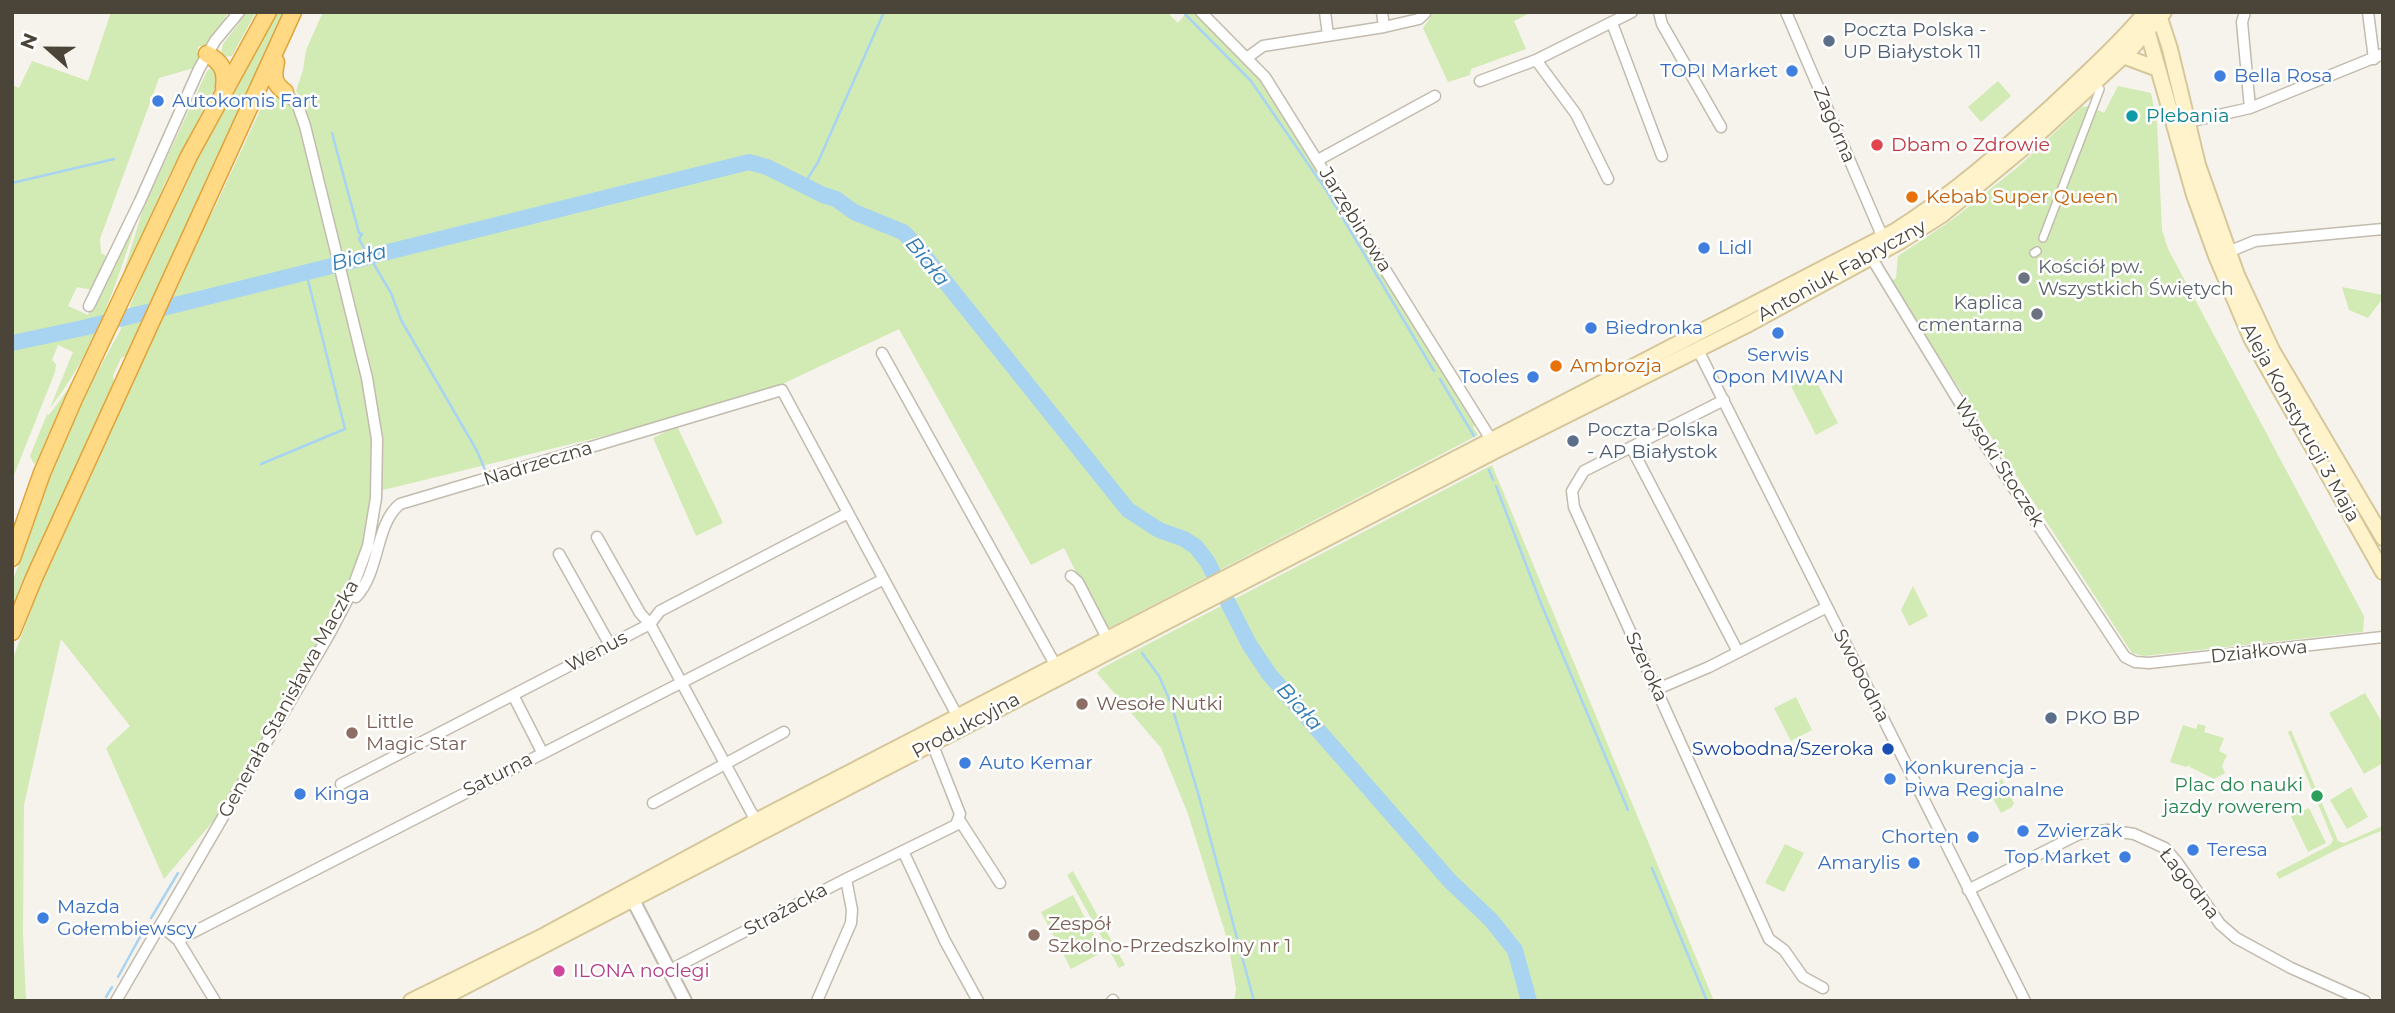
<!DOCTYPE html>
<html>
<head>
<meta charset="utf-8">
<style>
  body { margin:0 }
  #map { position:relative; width:2395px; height:1013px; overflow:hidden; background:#f6f3ec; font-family:Montserrat,sans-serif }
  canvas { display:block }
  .frame { position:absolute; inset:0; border:14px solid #4b4439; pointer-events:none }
  .north { position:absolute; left:14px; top:14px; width:70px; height:70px; -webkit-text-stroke:5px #fff; paint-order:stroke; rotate:291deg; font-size:19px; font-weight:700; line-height:28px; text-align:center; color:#4b4439 }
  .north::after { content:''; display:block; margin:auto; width:24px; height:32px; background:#4b4439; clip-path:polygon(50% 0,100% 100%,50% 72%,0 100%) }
</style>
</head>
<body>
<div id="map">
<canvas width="2395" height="1013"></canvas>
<div class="frame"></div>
<div class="north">N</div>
</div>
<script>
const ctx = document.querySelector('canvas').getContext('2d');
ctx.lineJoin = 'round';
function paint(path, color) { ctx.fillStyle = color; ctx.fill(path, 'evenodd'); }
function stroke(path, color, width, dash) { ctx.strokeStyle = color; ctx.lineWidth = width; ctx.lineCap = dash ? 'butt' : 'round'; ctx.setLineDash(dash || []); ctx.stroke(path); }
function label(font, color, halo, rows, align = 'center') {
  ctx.font = font + ' Montserrat,sans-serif'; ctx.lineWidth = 5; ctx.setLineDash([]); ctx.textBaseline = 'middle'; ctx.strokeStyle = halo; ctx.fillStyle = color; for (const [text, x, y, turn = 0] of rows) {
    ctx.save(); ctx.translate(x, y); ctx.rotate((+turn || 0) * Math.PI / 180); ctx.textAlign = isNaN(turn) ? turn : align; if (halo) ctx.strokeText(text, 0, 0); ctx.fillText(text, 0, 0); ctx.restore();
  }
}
const green = new Path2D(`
  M111 12H229L225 17 227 19 205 46H199L197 52 201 57 194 68 159 78 100 239 101 253 108 257 92 290 77 287 68 306 88 315 140 210C118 280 96 350 50 408L73 352 58 345 52 360 56 364 55 372 12 480V85L19 88 32 61 88 81Z
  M244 12H256L232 56 225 57 221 54 223 44 239 23 238 20Z
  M275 12H288L130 354 121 358 113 376 115 385 12 613V583L55 462 83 398 120 331 161 229 199 151Z
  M323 12H1167L1178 23 1187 12H1195L1262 81 1476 425 1473 427 1478 435 1105 630 1064 548 1031 565 899 329 776 387 661 422 371 493 360 555 338 608 215 819 164 879 106 748 130 726 61 639 24 805 23 934 26 1001H12V661L40 586 91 476 114 414 159 319 162 320 189 251 215 207 263 104C273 89 282 97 291 108L301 99 296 91 303 70 306 50Z
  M1434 12H1532L1514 21 1526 49 1471 69 1470 75 1448 82 1423 28Z
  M214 66 221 76 164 185 141 247 118 290 143 209 207 71Z
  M1998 81 2011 96 1981 122 1968 107Z
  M2118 86 2151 93 2157 123 2162 230 2168 249 2364 616 2363 632 2144 656 2132 653 1890 282 1896 278 1898 256 1952 220 2019 166 2082 107 2089 106 2104 113Z
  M2342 287 2383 295V298L2368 318 2349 310Z
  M86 358 67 396 38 460 34 464 30 456 47 414 49 415 68 389Z
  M1813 375 1838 423 1816 435 1791 386Z
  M677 426 723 523 696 536 653 438Z
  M1492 465 1714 1001H1234L1236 989 1228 942 1188 814 1161 748 1097 673 1102 668Z
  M1913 586 1928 616 1909 626 1901 610Z
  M2365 693 2383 724V763L2364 774 2329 713Z
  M1796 697 1812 730 1791 741 1774 708Z
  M2198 724 2206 726 2204 732 2224 738 2219 751 2227 755 2222 766 2225 773 2214 779 2190 767V765L2186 767 2170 762 2183 725 2196 729Z
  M2291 730 2338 841 2344 843 2383 826V830L2342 847 2279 879 2276 873 2330 845 2333 840 2288 732Z
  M2002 779 2014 803 2012 807 2001 813 1987 788Z
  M2351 787 2368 817 2347 829 2330 800Z
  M2309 808 2326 843 2308 852 2291 816Z
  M1785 844 1804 853 1784 892 1765 883Z
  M1073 871 1125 965 1119 968 1067 875Z
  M1073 895 1103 952 1071 969 1041 912Z`);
const stream = new Path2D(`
  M1185 14 1251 81 1326 190 1434 371
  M332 133 359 233 362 234 359 239 364 248 365 257
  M12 183 114 159
  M803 186 818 162 884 12
  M369 256 391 293 401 320 477 451 486 472
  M1440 379 1474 436
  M261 464 345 429 306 272
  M1489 470 1493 480
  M1496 486 1540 601 1628 810
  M1142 653 1159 676 1170 701
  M1172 707 1198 793 1254 1001
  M1652 868 1707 1001
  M151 918 178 873
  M118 977 141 935
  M106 997 112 987`);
const river = new Path2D(`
  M12 343 83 328 737 165 749 162 767 167 823 195 836 199 854 212 903 232 915 244 1128 510 1159 530 1184 539 1196 547 1207 561 1249 644 1269 674 1450 881 1491 920 1515 950 1529 1001`);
const pedestrian = new Path2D(`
  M2043 238 2100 89
  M2034 253 2037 251`);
const minor = new Path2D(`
  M1201 12 1265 77 1492 441
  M1325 12 1328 35
  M1382 12 1384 27
  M1659 12 1662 24 1721 127
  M1786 12 1883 238
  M2245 12 2242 22 2250 108
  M2368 12 2374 59
  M1612 23 1662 156
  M1248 57 1263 46 1384 27 1419 19 1426 12
  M1536 60 1576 114 1608 179
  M1480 81 1536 60 1632 12
  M2188 122 2250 108 2383 54
  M1318 160 1435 96
  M2228 252 2255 241 2383 229
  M1871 257 1989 451 2125 657 2135 662 2149 663 2383 637
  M89 306 140 201 199 69 215 41 239 12
  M1698 350 2025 1001
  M882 353 1056 666
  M1724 400 1584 471 1572 491 1574 507 1769 939 1784 950 1803 977 1823 988
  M1631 447 1738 652
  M597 537 640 613 650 624 756 821
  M559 554 610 645
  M1071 576 1078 582 1108 640
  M350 595 356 597C380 572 375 524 400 504L782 390 958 717
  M1655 690 1709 667 1827 607
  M513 695 542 752
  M341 784 650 624 660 611 848 513
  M653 803 784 732
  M960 821 1000 883
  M903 851 945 941 978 1001
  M1968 890 2079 834 2107 830 2134 834 2165 848 2177 862 2220 924 2236 938 2291 968 2365 1001
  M161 926 178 940
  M670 970 846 879 956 825 960 814 932 743
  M116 1001 330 633 350 595 368 546 376 498 377 439 367 378 305 126 298 106 285 92
  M215 1001 178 940 882 580
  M817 1001 851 923 852 910 846 879
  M1112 1001 1113 1000`);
const tertiary = new Path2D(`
  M633 900 685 1001`);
const secondary = new Path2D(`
  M2158 12 2170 49 2198 165 2237 275 2272 350 2383 538
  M2146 26 2194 195 2216 256 2251 338 2383 572
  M2123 56 2158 69
  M411 1001 545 935 756 821 1895 231C1953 194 2000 153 2051 107 2084 76 2117 46 2146 12
  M437 1001 1495 451 1745 326 1901 241 1942 215 2022 149 2130 50 2164 12`);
const trunk = new Path2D(`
  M207 54C223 63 226 71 224 88
  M276 62C273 77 273 83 285 92
  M12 558 42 473 74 399 189 156 268 12
  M12 632 34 578 293 12`);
const markers = [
  [1829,41,7,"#5c6f8a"],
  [1792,71,7,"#3f7fe0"],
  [2220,76,7,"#3f7fe0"],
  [158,101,7,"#3f7fe0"],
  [2132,116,7,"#0f9aa8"],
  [1877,145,7,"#e0444e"],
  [1912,197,7,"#e8710a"],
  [1704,248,7,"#3f7fe0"],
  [2024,278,7,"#6b7280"],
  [2037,314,7,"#6b7280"],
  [1591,328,7,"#3f7fe0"],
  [1778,333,7,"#3f7fe0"],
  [1556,366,7,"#e8710a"],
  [1533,377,7,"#3f7fe0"],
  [1573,441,7,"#5c6f8a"],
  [1082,704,7,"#8d6e63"],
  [2051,718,7,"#5c6f8a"],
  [352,733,7,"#8d6e63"],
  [1888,749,7,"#1a4fb4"],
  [965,763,7,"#3f7fe0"],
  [1890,779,7,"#3f7fe0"],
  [300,794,7,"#3f7fe0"],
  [2317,796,7,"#2e9e5b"],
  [2023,831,7,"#3f7fe0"],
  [1973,837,7,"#3f7fe0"],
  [2193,850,7,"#3f7fe0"],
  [2125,857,7,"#3f7fe0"],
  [1914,863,7,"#3f7fe0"],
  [43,918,7,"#3f7fe0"],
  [1034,935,7,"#8d6e63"],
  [559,971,7,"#d1479c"]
];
const serviceNames = [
  ["Poczta Polska -",1843,30],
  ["UP Białystok 11",1843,52],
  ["Poczta Polska",1587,430],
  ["- AP Białystok",1587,452],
  ["PKO BP",2065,718]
];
const shopNames = [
  ["TOPI Market",1778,71,"right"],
  ["Bella Rosa",2234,76],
  ["Autokomis Fart",172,101],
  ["Lidl",1718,248],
  ["Biedronka",1605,328],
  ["Serwis",1778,355,"center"],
  ["Opon MIWAN",1778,377,"center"],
  ["Tooles",1519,377,"right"],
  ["Auto Kemar",979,763],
  ["Konkurencja -",1904,768],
  ["Piwa Regionalne",1904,790],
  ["Kinga",314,794],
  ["Zwierzak",2037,831],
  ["Chorten",1959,837,"right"],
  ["Teresa",2207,850],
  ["Top Market",2111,857,"right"],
  ["Amarylis",1900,863,"right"],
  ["Mazda",57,907],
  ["Gołembiewscy",57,929]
];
const cultureNames = [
  ["Plebania",2146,116]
];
const streetNames = [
  ["Zagórna",1834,125,67],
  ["Jarzębinowa",1355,220,58],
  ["Antoniuk Fabryczny",1842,271,-29],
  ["Aleja Konstytucji 3 Maja",2300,423,61],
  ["Wysoki Stoczek",1999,463,57],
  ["Nadrzeczna",538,464,-17],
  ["Wenus",597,652,-28],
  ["Działkowa",2259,652,-6],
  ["Szeroka",1646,667,65],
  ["Swobodna",1861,676,63],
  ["Generała Stanisława Maczka",289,699,-61],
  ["Produkcyjna",966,726,-28],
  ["Saturna",498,775,-27],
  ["Łagodna",2189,884,52],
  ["Strażacka",786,910,-28]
];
const healthNames = [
  ["Dbam o Zdrowie",1891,145]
];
const foodNames = [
  ["Kebab Super Queen",1926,197],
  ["Ambrozja",1570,366]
];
const worshipNames = [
  ["Kościół pw.",2038,267],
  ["Wszystkich Świętych",2038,289],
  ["Kaplica",2023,303,"right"],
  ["cmentarna",2023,325,"right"]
];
const educationNames = [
  ["Wesołe Nutki",1096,704],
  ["Little",366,722],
  ["Magic Star",366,744],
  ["Zespół",1048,924],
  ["Szkolno-Przedszkolny nr 1",1048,946]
];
const transitNames = [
  ["Swobodna/Szeroka",1874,749]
];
const leisureNames = [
  ["Plac do nauki",2303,785],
  ["jazdy rowerem",2303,807]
];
const hotelNames = [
  ["ILONA noclegi",573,971]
];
const waterNames = [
  ["Biała",359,258,-14],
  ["Biała",927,262,51],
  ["Biała",1299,707,48]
];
paint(green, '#d2eab4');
stroke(stream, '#a8d4f2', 2.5);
stroke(river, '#a8d4f2', 16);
stroke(pedestrian, '#c2bbae', 10);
stroke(minor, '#c2bbae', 13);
stroke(tertiary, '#c2bbae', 16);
stroke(secondary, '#d6c79b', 18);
stroke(trunk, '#e0a43b', 19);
stroke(pedestrian, '#fff', 7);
stroke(minor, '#fff', 10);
stroke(tertiary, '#fff', 12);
stroke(secondary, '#fff3cc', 14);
stroke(trunk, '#ffd984', 16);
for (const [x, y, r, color] of markers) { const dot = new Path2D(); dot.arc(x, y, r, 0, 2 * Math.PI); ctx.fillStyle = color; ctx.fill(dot); stroke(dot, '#fff', 2.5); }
label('19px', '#4e5e75', '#fff', serviceNames, 'left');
label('19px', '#366cbe', '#fff', shopNames, 'left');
label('19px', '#0d838f', '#fff', cultureNames, 'left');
label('19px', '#4b4439', '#fff', streetNames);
label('19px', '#be3a42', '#fff', healthNames, 'left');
label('19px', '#c56008', '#fff', foodNames, 'left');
label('19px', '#5b616d', '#fff', worshipNames, 'left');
label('19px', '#785e54', '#fff', educationNames, 'left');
label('19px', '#164399', '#fff', transitNames, 'right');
label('19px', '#27864d', '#fff', leisureNames, 'right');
label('19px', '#b23c85', '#fff', hotelNames, 'left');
label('italic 21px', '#2e7ab2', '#fff', waterNames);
</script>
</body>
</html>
